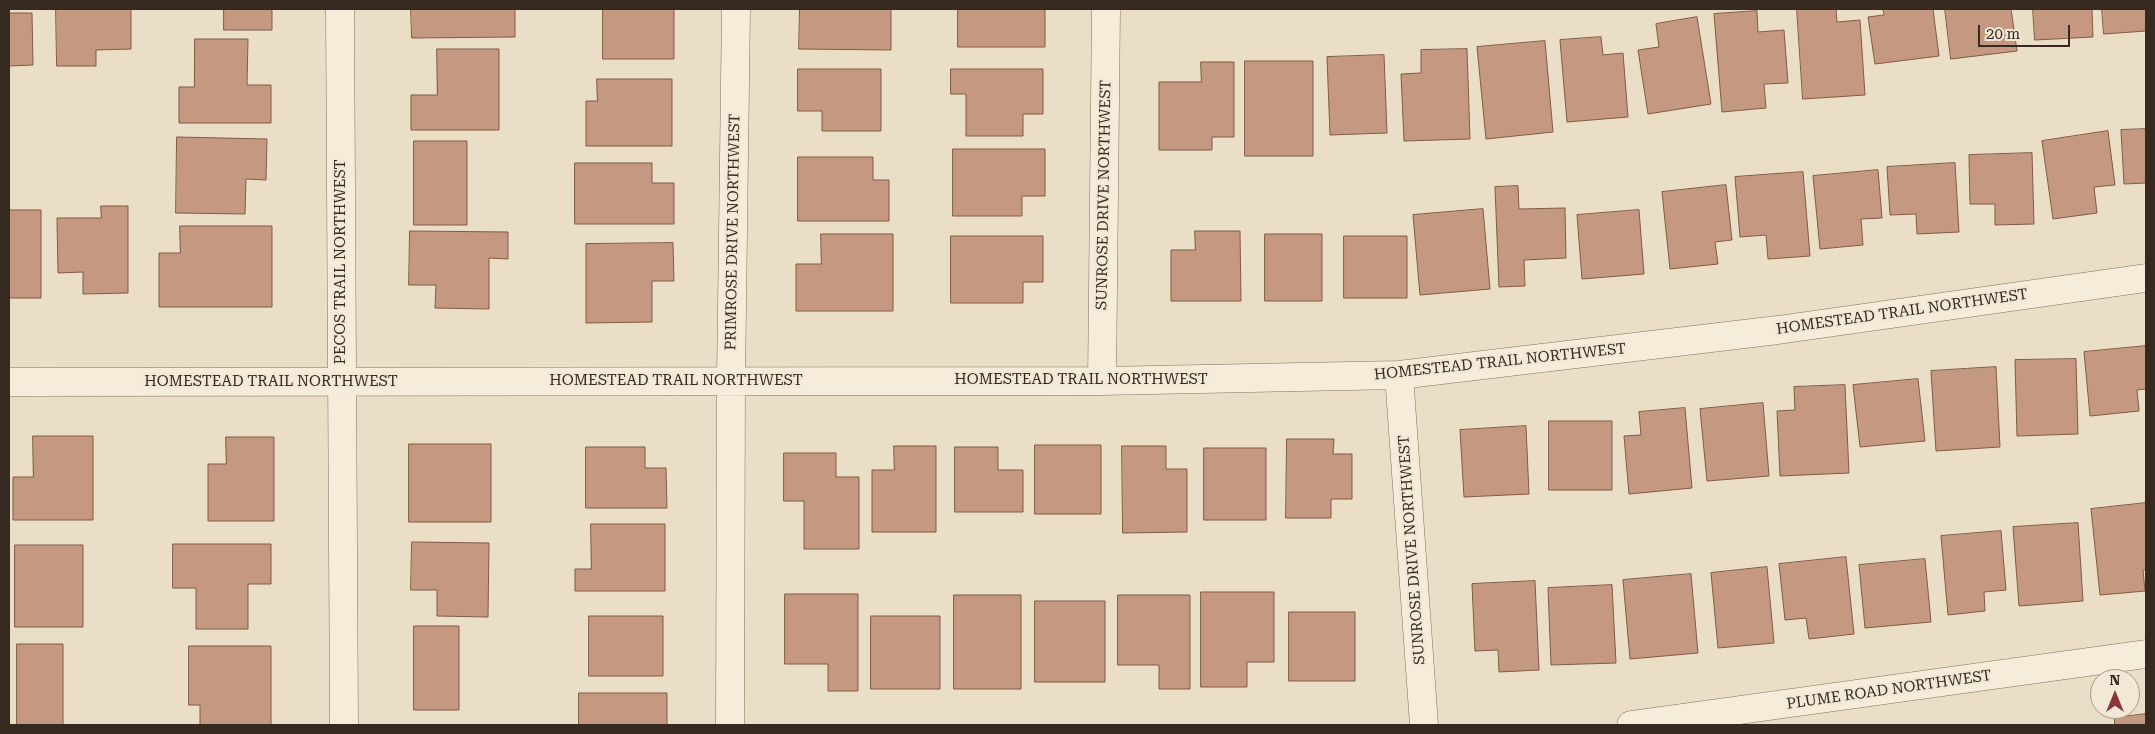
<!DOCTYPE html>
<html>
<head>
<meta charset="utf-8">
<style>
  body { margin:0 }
  #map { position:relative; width:2155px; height:734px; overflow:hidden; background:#eadec7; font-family:"Roboto Serif",serif }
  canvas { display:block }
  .frame { position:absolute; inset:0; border:10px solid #362920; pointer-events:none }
  .north { position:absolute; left:2090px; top:669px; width:50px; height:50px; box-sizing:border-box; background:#f2e8d6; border:1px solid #a79c8d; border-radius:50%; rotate:0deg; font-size:14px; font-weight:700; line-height:20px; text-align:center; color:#362920 }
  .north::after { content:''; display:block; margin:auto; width:18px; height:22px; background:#8d343a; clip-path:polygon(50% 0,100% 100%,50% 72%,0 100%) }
  .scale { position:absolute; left:1978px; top:25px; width:92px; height:22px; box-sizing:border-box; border:2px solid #362920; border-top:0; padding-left:6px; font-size:15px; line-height:18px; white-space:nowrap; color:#362920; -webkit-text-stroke:4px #f2e8d6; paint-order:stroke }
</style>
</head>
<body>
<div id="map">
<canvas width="2155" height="734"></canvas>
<div class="frame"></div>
<div class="north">N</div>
<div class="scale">20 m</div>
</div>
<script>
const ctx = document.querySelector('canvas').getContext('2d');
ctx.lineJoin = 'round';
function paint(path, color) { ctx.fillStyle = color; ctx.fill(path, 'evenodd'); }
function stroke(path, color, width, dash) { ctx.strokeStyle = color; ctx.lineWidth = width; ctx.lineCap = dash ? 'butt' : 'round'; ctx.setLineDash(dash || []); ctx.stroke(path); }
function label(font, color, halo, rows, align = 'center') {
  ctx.font = font + ' "Roboto Serif",serif'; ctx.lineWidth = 5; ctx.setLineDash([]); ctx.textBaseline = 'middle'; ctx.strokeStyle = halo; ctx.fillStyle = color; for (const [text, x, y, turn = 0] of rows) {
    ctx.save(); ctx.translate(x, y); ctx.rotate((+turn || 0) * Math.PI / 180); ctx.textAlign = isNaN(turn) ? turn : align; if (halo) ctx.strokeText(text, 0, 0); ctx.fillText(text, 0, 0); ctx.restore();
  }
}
const building = new Path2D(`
  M56 9H131V49L96 50V66H57Z
  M224 9H272V30H224Z
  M411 9H515V37L412 38Z
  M603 9H674V59H603Z
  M800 9H891V50L799 49Z
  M958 9H1045V47H958Z
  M1797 9H1836L1837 22 1860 20 1865 95 1803 99Z
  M1883 9H1933L1939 56 1875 64 1868 17 1884 15Z
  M1945 9H2011L2017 51 1951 59Z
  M2033 9H2092L2093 37 2035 40Z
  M2102 9H2146V31L2104 34Z
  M1757 11 1758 32 1784 30 1788 83 1764 84 1766 108 1722 112 1714 14Z
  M9 13H32L33 65 9 66Z
  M1697 17 1711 104 1648 114 1638 50 1659 47 1656 24Z
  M1601 37 1603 55 1623 53 1628 117 1567 122 1560 40Z
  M195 39H248L247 85H271V123H179V87H194Z
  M1545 41 1553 132 1486 139 1477 47Z
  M437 49H499V130H411V95H437Z
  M1467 49 1470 139 1404 141 1401 74 1421 73V50Z
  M1384 55 1387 133 1330 135 1327 57Z
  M1245 61H1313V156H1245Z
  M1201 62H1234V137H1212V150H1159V82H1201Z
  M798 69H881V131H822V111H798Z
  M951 69H1043V114H1023V136H966V94H951Z
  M597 79H672V146H586V101H597Z
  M2146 129V183L2124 184 2121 130Z
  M2108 131 2115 185 2094 187 2097 213 2053 219 2042 141Z
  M177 137 267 139 266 180 246 179 245 214 176 213Z
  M414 141H467V225H414Z
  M953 149H1045V196H1022V216H953Z
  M2032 153 2034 224 1995 225V204H1970L1969 155Z
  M798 157H873V180H889V221H798Z
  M575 163H652V183H674V224H575Z
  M1955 163 1959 232 1917 234 1916 214 1890 215 1887 167Z
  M1878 170 1882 218 1861 219 1863 245 1820 249 1813 176Z
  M1803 172 1810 256 1768 259 1766 235 1740 237 1735 177Z
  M1726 185 1732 240 1715 242 1718 264 1670 269 1662 192Z
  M1518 186 1519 209 1565 208 1566 258 1524 260 1525 286 1499 287 1495 187Z
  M101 206H128V293L83 294V272L58 273 57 218H101Z
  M1483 209 1490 289 1420 295 1413 215Z
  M9 210H41V298H9Z
  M1639 210 1644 274 1582 279 1577 215Z
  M180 226H272V307H159V253H180Z
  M410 231 508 232V259L489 258V309L435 308 436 285H409Z
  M1195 231H1240L1241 301H1171V250H1195Z
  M821 234H893V311H796V264H821Z
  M1265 234H1322V301H1265Z
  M951 236H1043V282H1023V303H951Z
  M1344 236H1407V298H1344Z
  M673 243 674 281H652V322L586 323V244Z
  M2146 346V389L2137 390 2139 411 2090 416 2084 352Z
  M2076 359 2078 434 2017 436 2015 360Z
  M1996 367 2000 447 1936 451 1931 371Z
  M1918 379 1925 441 1860 447 1853 385Z
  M1845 385 1849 473 1780 476 1777 411 1795 410 1794 387Z
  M1763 403 1769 476 1707 481 1700 409Z
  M1685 408 1692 488 1629 494 1624 436 1641 435 1639 412Z
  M1549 421H1612V490H1549Z
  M1526 426 1529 494 1464 497 1460 430Z
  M33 436H93V520H13V477H33Z
  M226 437H274V521H208V464H226Z
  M1287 439H1334L1333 454H1352V499H1331V518H1286Z
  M409 444H491V522H409Z
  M1035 445H1101V514H1035Z
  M894 446H936V532H872V470H894Z
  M1122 446H1166V469H1187V532L1123 533Z
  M586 447H645V468H666L667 508H586Z
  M955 447H998V470H1023V512H955Z
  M1204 448H1266V520H1204Z
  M784 453H836V477H859V549H804V501H784Z
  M2146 503V570H2143L2145 591 2100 595 2091 509Z
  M2078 523 2083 601 2019 606 2013 527Z
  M591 524H665V591H575V569H591Z
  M2001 531 2006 590 1984 592 1985 611 1948 615 1941 536Z
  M412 542 489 543 488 617 437 616V590H411Z
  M173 544H271V584H248V629H196V588H173Z
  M15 545H83V627H15Z
  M1846 557 1854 634 1809 639 1806 618 1785 620 1779 564Z
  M1925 559 1931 622 1865 628 1859 565Z
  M1767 567 1774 643 1718 648 1711 573Z
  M1691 574 1698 653 1630 659 1623 580Z
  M1535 581 1539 670 1499 672 1498 650 1475 651 1472 584Z
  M1612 585 1616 663 1551 665 1548 588Z
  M1201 592H1274V662H1247V687H1201Z
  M785 594H858V691H828V664H785Z
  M954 595H1021V689H954Z
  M1118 595H1190V689H1159V665H1118Z
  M1035 601H1105V682H1035Z
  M1289 612H1355V681H1289Z
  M589 616H663V676H589Z
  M871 616H940V689H871Z
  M414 626H459V710H414Z
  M17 644H63V725H17Z
  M189 646H271V725H200V705H189Z
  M579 693H667V725H579Z
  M2146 714V725H2115L2114 718Z`);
const minor = new Path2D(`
  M340 9 344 725
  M1399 375 1424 725
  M1102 381 1106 9
  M9 382 1102 381 1399 375 1778 330 2146 278
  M730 725 731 381 736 9
  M1631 725 2146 654`);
const streetNames = [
  ["SUNROSE DRIVE NORTHWEST",1104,195,-89],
  ["PRIMROSE DRIVE NORTHWEST",733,232,-89],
  ["PECOS TRAIL NORTHWEST",341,262,-90],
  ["HOMESTEAD TRAIL NORTHWEST",1902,312,-8],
  ["HOMESTEAD TRAIL NORTHWEST",1500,362,-6],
  ["HOMESTEAD TRAIL NORTHWEST",1081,380],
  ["HOMESTEAD TRAIL NORTHWEST",676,381],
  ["HOMESTEAD TRAIL NORTHWEST",271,382],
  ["SUNROSE DRIVE NORTHWEST",1412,550,-94],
  ["PLUME ROAD NORTHWEST",1889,690,-8]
];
paint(building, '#c59981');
stroke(building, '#815a46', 1);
stroke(minor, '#84705e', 29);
stroke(minor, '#f6ecda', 28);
label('15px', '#362920', '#f2e8d6', streetNames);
</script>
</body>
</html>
